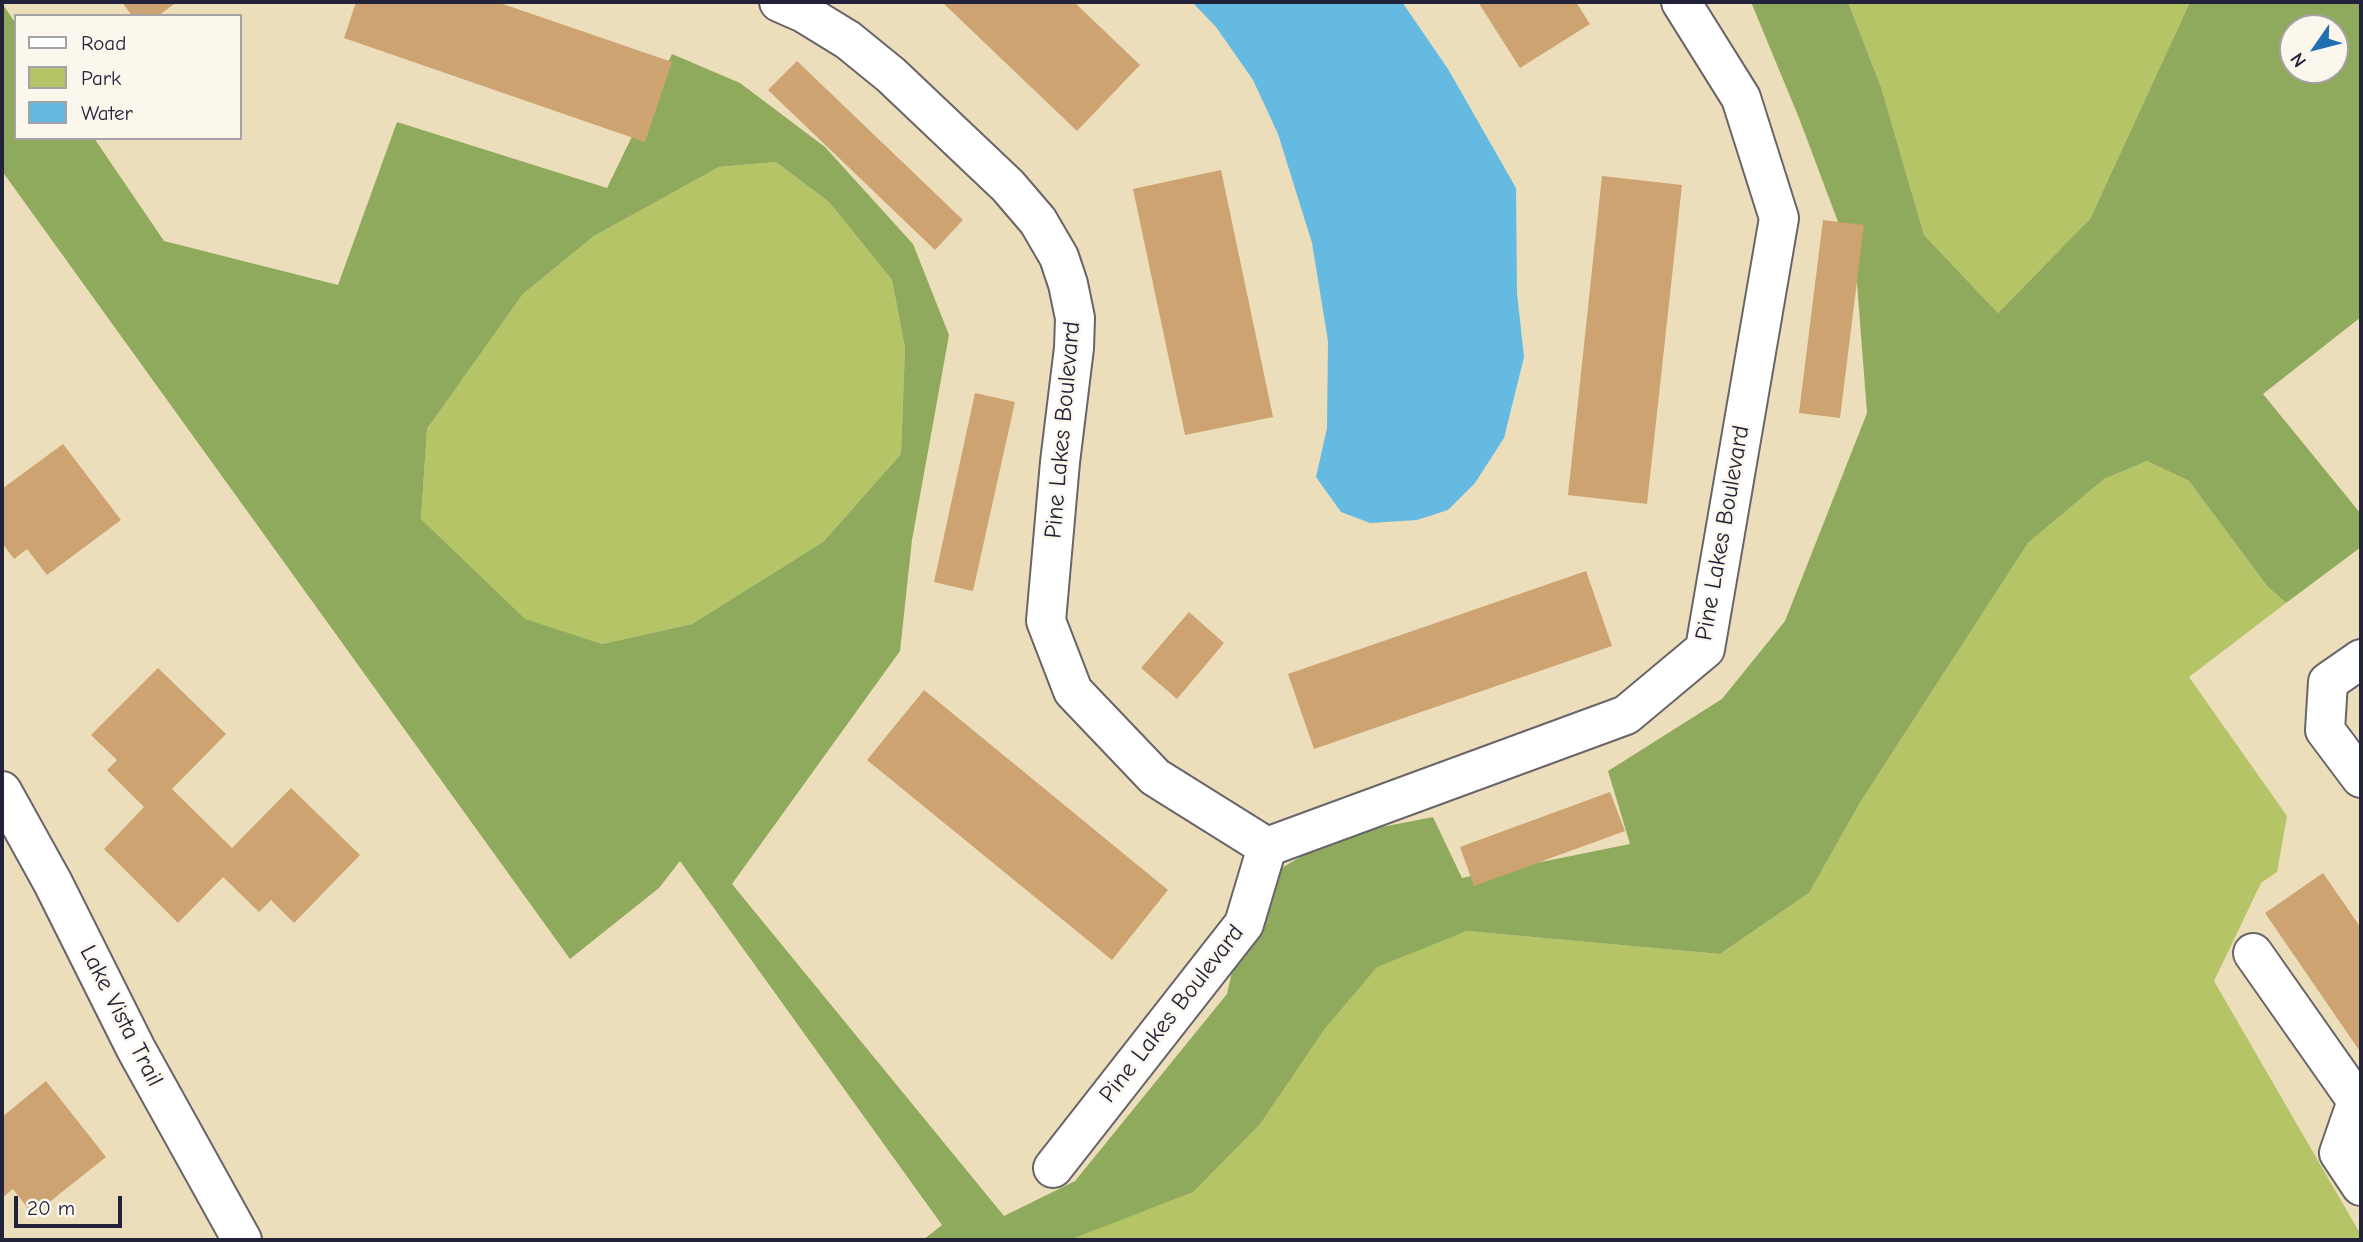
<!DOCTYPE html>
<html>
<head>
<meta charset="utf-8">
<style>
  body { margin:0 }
  #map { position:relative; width:2363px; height:1242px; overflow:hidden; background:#ecdebb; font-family:"Comic Neue",sans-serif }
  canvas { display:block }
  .frame { position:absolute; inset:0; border:4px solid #22223b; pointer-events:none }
  .legend { position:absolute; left:14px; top:14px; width:228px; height:126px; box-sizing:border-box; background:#fbf7ec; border:2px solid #a4a2a5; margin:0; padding:9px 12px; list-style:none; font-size:21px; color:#22223b }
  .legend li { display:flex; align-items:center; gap:14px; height:35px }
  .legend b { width:35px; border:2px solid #a4a2a5 }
  .north { position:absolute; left:2279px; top:14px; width:70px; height:70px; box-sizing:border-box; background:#fbf7ec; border:2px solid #a4a2a5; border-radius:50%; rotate:235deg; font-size:19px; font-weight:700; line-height:28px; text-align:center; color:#22223b }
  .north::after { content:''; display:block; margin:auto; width:24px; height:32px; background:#1f6fb2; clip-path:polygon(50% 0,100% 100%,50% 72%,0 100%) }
  .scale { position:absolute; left:14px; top:1196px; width:108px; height:32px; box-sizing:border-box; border:4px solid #22223b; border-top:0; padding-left:9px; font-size:21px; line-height:24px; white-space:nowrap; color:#22223b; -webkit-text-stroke:5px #fbf7ec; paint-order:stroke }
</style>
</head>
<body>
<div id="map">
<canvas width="2363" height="1242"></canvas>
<div class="frame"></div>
<ul class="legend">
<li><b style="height:9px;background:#fff"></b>Road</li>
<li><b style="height:19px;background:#b4c467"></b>Park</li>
<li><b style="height:19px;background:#65bae1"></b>Water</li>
</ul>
<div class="north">N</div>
<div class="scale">20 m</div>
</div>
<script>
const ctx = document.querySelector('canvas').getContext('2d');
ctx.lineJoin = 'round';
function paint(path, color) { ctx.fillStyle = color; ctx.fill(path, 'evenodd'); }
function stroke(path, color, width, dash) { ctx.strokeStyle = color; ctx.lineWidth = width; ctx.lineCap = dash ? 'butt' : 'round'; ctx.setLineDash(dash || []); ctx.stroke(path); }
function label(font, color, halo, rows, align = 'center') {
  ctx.font = font + ' "Comic Neue",sans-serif'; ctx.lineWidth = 5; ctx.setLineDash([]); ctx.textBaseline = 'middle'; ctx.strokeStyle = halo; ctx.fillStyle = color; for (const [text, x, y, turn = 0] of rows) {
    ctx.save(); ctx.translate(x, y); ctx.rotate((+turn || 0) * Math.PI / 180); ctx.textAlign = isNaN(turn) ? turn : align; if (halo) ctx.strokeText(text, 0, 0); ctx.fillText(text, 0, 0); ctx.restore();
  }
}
const green = new Path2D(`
  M1848 2H2190L2090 219 1998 313 1924 235 1881 87Z
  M776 162 829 202 892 280 905 348 901 454 823 542 692 624 602 644 525 620 421 519 427 429 523 294 594 236 719 167Z
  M2147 461 2189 481 2267 586 2286 603 2189 677 2287 816 2277 872 2261 883 2214 981 2361 1235V1240H1069L1323 1031 1377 966 1467 931 1720 954 1809 893 1861 801 2028 543 2104 479Z`);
const forest = new Path2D(`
  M1751 2H1848L1881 87 1924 235 1998 313 2090 219 2190 2H2361V317L2263 394 2361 514V547L2286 603 2267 586 2189 481 2147 461 2104 479 2028 543 1861 801 1809 893 1720 954 1467 931 1377 967 1323 1031 1260 1124 1193 1192 1069 1240H923L942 1225 680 861 659 888 570 959 2 171V3L16 24V138H94L164 241 338 285 397 122 607 188 672 54 740 83 825 147 913 244 949 335 912 540 900 651 732 884 1004 1216 1075 1181 1227 994 1247 904 1273 873 1336 836 1433 817 1462 878 1630 844 1608 771 1722 699 1785 621 1867 413 1856 270 1799 118ZM2293 28H2335V70H2293ZM776 162 829 202 892 280 905 348 901 454 823 542 692 624 602 644 525 619 421 519 427 429 523 294 594 236 719 167Z`);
const water = new Path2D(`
  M1192 2H1402L1448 69 1516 188 1517 293 1524 357 1504 438 1475 483 1448 510 1417 520 1370 523 1341 512 1316 477 1327 428 1328 341 1312 243 1278 134 1253 80 1216 27Z`);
const building = new Path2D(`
  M122 2H172L174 4 158 16H132Z
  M356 2H497L672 62 645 142 344 38Z
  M942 2H1074L1140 65 1077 131Z
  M1478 2H1576L1590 24 1520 68Z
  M797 61 963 220 935 250 768 90Z
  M1221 170 1273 417 1185 435 1133 189Z
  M1602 176 1682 185 1647 504 1568 495Z
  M1823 220 1864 225 1840 418 1799 413Z
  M975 393 1015 402 973 591 934 582Z
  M63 444 121 520 47 575 27 549 14 559 2 543V489Z
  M1586 571 1612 646 1314 749 1288 674Z
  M1189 612 1224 643 1177 699 1141 668Z
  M158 668 226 734 172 789 232 848 291 788 360 855 294 923 271 900 259 912 223 877 178 923 104 849 144 807 107 770 117 760 91 735Z
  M924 690 1168 890 1112 960 867 760Z
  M1610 792 1625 831 1474 886 1460 847Z
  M2323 873 2361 928V1053L2265 913Z
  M46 1081 106 1157 33 1215 13 1189 2 1198V1117Z`);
const minor = new Path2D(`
  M779 2 804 13 848 40 891 75 1008 186 1038 221 1059 257 1068 284 1075 318 1074 348 1060 462 1046 621 1073 691 1155 777 1267 847
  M2361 659 2328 682 2325 730 2361 778
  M2 791 53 883 136 1049 242 1240
  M1267 847 1626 715 1705 649 1779 218 1741 98 1681 2
  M2253 953 2357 1101 2339 1153 2361 1186
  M1053 1168 1244 924 1267 847`);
const streetNames = [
  ["Pine Lakes Boulevard",1063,430,-85],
  ["Pine Lakes Boulevard",1723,533,-80],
  ["Pine Lakes Boulevard",1172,1014,-52],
  ["Lake Vista Trail",121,1016,63]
];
paint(green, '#b4c467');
paint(forest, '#8faa5c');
paint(water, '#65bae1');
paint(building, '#cda371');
stroke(minor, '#696468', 42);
stroke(minor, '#fff', 38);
label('24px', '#22223b', '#fbf7ec', streetNames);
</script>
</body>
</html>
